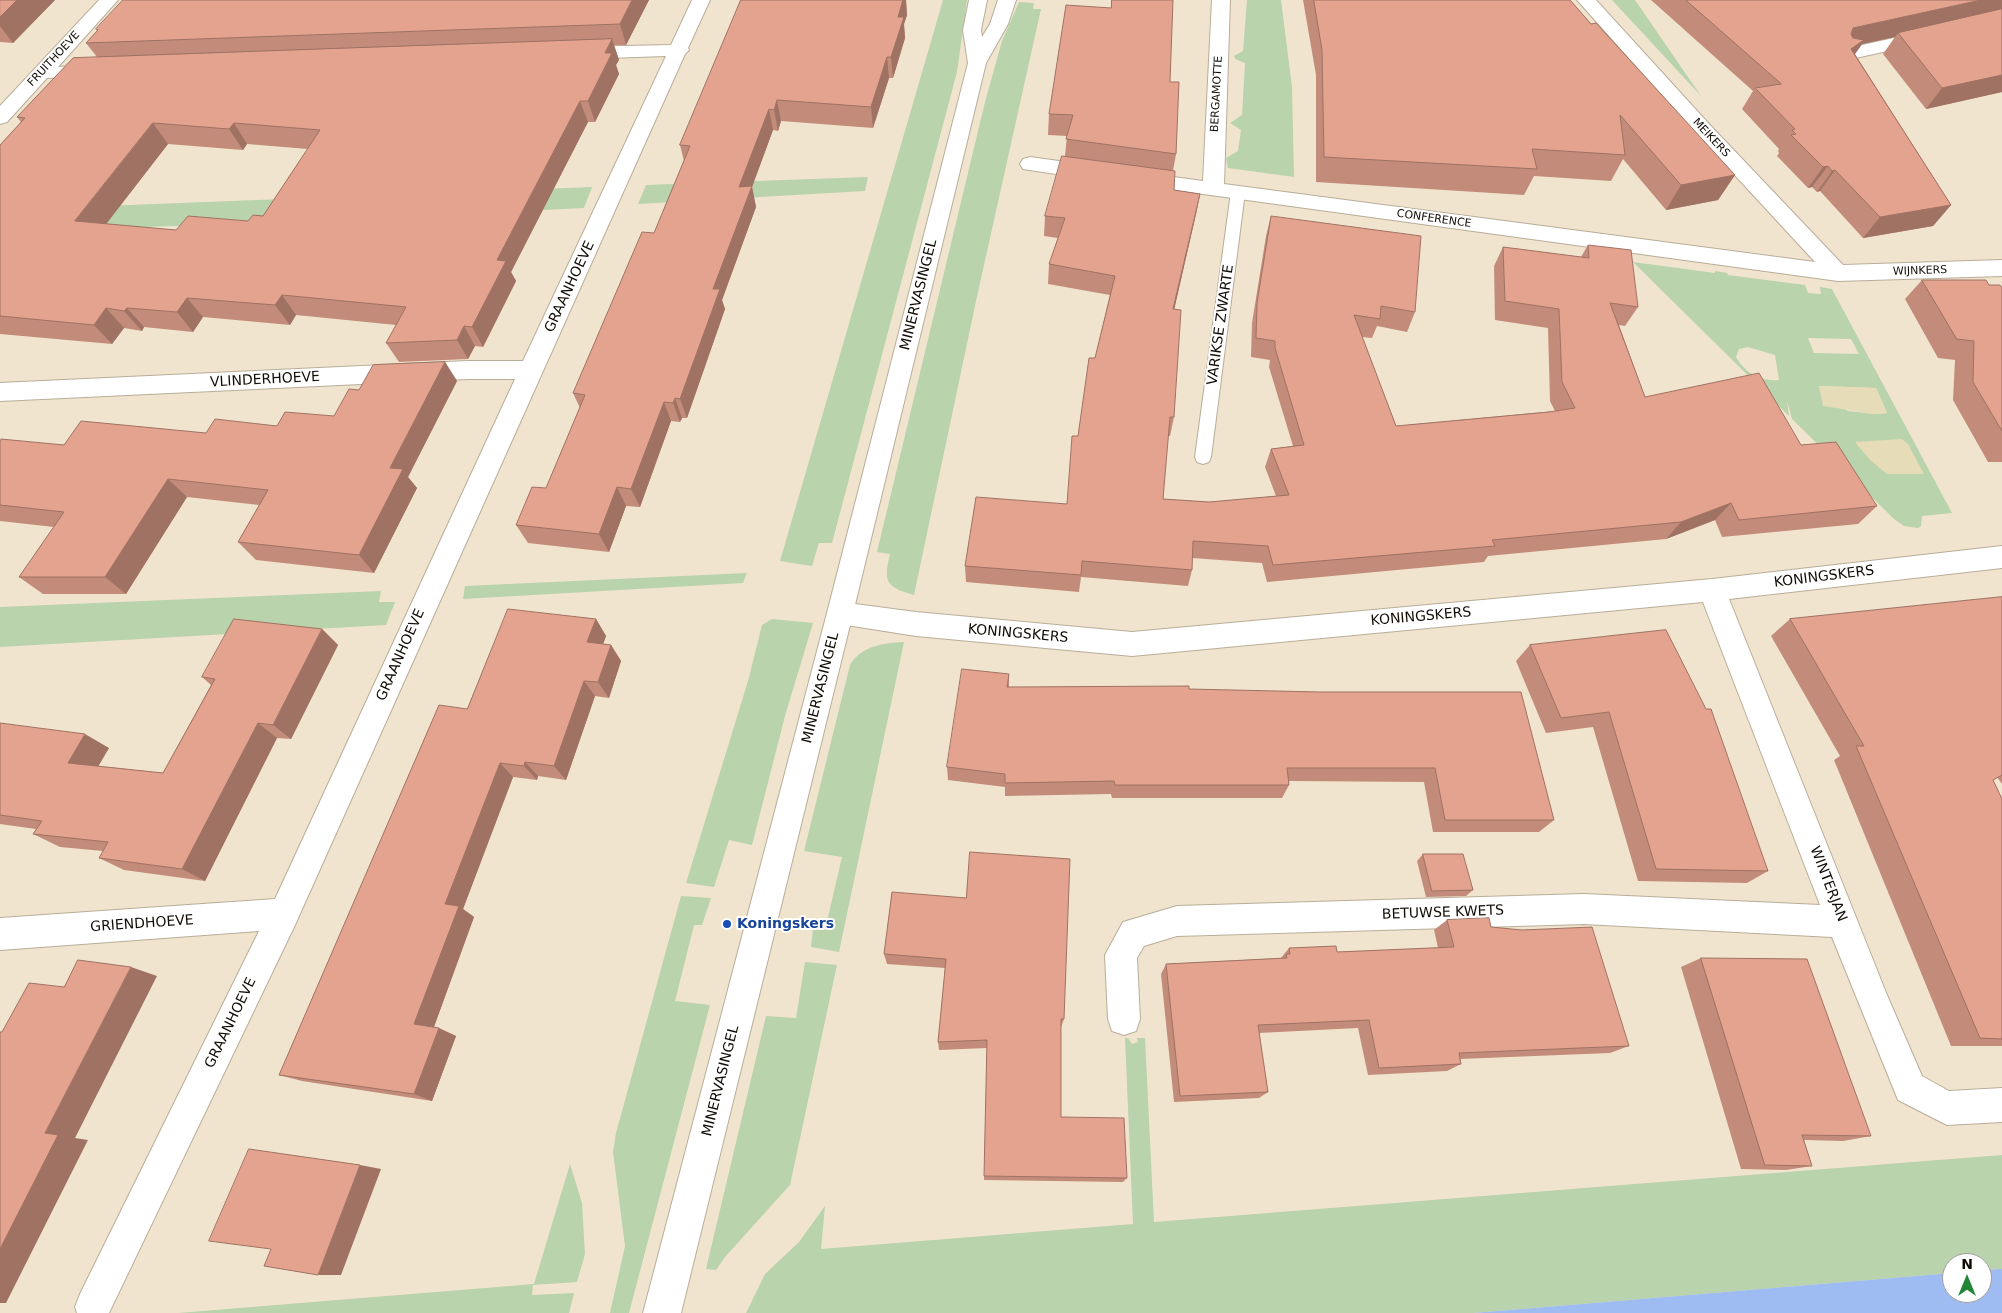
<!DOCTYPE html>
<html>
<head>
<meta charset="utf-8">
<style>
  body { margin:0 }
  #map { position:relative; width:2002px; height:1313px; overflow:hidden; background:#f1e4cf; font-family:"DejaVu Sans",sans-serif }
  canvas { display:block }
  .north { position:absolute; left:1942px; top:1253px; width:50px; height:50px; box-sizing:border-box; background:#fff; border:1px solid #a09e9b; border-radius:50%; rotate:0deg; font-size:14px; font-weight:700; line-height:20px; text-align:center; color:#110c06 }
  .north::after { content:''; display:block; margin:auto; width:18px; height:22px; background:#258537; clip-path:polygon(50% 0,100% 100%,50% 72%,0 100%) }
</style>
</head>
<body>
<div id="map">
<canvas width="2002" height="1313"></canvas>
<div class="north">N</div>
</div>
<script>
const ctx = document.querySelector('canvas').getContext('2d');
ctx.lineJoin = 'round';
function paint(path, color) { ctx.fillStyle = color; ctx.fill(path, 'evenodd'); }
function stroke(path, color, width, dash) { ctx.strokeStyle = color; ctx.lineWidth = width; ctx.lineCap = dash ? 'butt' : 'round'; ctx.setLineDash(dash || []); ctx.stroke(path); }
function label(font, color, halo, rows, align = 'center') {
  ctx.font = font + ' "DejaVu Sans",sans-serif'; ctx.lineWidth = 4; ctx.setLineDash([]); ctx.textBaseline = 'middle'; ctx.strokeStyle = halo; ctx.fillStyle = color; for (const [text, x, y, turn = 0] of rows) {
    ctx.save(); ctx.translate(x, y); ctx.rotate((+turn || 0) * Math.PI / 180); ctx.textAlign = isNaN(turn) ? turn : align; if (halo) ctx.strokeText(text, 0, 0); ctx.fillText(text, 0, 0); ctx.restore();
  }
}
const green = new Path2D(`
  M943 0H967L957 72 832 543H819L812 566 780 561Z
  M1247 0H1281L1292 87 1294 177 1228 168 1226 158 1238 151 1241 130 1230 123 1242 115 1245 63 1235 59 1234 56 1243 51Z
  M1612 0H1635L1701 96Z
  M1019 2 1034 3 1033 9H1041L976 301 914 595C886 587 883 582 890 554L877 552 985 102 1002 41Z
  M868 177 865 191 638 204 646 185Z
  M592 187 584 208 322 221 56 230 0 210Z
  M1633 262 1715 273V271L1727 273 1728 275 1805 285 1808 293 1821 294 1820 287 1832 289 1952 513 1922 516 1921 526 1918 528 1904 526 1894 519 1792 419 1787 401 1789 416ZM1808 338 1851 339 1859 354 1814 353ZM1748 347 1775 355 1779 380C1760 382 1745 373 1736 357L1739 349ZM1819 386 1876 388 1887 413 1874 414 1848 411Z
  M747 573 743 583 463 599 465 586Z
  M381 591 379 602H395L386 625 0 647V607Z
  M772 619 813 623 785 716 752 845 729 840 714 887 686 883 748 681 762 625Z
  M904 642 839 952 811 947 813 929 825 930 842 857 804 851 850 665C861 646 883 643 904 642Z
  M681 896 711 898 702 925H694L675 1001 710 1005 629 1313H610L625 1246 613 1152 616 1133Z
  M805 962 837 965 790 1185 725 1257 716 1270 706 1269 766 1016 796 1018Z
  M1125 1038H1128L1132 1044 1138 1042 1137 1038H1145L1154 1222 2002 1155V1269L1982 1270V1263H1952V1273L1473 1313H746L765 1274 799 1242 825 1206 821 1249 1133 1224Z
  M570 1164 582 1203 585 1254 577 1282 533 1285 532 1295 574 1293 569 1313H178L534 1284Z`);
const sand = new Path2D(`
  M1819 386 1876 388 1887 413 1874 414 1823 406Z
  M1902 439 1908 444 1924 474H1887L1870 460 1855 442Z`);
const water = new Path2D(`
  M2002 1269V1313H1473L1952 1273V1293H1982V1270Z`);
const service = new Path2D(`
  M1238 187 1243 189 1245 192 1211 457 1209 462 1203 464 1197 462 1195 457 1231 192 1233 189Z`);
const minor = new Path2D(`
  M99 0H118L58 67 96 65 103 67 106 71 103 75 47 78 7 122 0 124V106Z
  M692 0H710L688 48 689 50 685 54 295 925 109 1313H77L75 1307 80 1294 259 931 0 950V918L275 899 515 379H468L0 401V383L468 361H523L666 56 579 59 572 57 570 53 572 49 579 47 671 45Z
  M1212 0H1230L1224 184 1815 262 1695 132 1577 0H1596L1709 124 1843 265 2002 260V276L1838 281 1130 184 1127 179 1130 174 1137 172 1203 181Z
  M1925 31 1932 33 1934 37 1932 41 1847 60 1840 58 1838 54 1840 50Z
  M1030 157 1095 166 1102 168 1105 173 1102 178 1095 180 1023 169 1020 164 1023 159Z
  M2002 546V568L1729 599 1887 995 1922 1076 1949 1091 2002 1088V1122L1947 1125 1898 1100 1832 937 1584 924 1177 936 1144 946 1137 958 1140 1019 1136 1031 1124 1035 1112 1031 1108 1019 1105 955 1123 922 1177 906 1584 894 1820 905 1703 602 1132 656 916 636 840 624 830 621 827 613 830 605 840 602 916 612 1132 632 1712 579Z`);
const tertiary = new Path2D(`
  M969 0H987L981 30 982 37 990 24 998 0H1016L1008 24 986 63 853 613 681 1313H643L827 613 968 63 963 30Z`);
const wall = new Path2D(`
  M0 0H55L13 43 0 42Z
  M649 0 626 45H614L619 60 616 65 619 74 595 122H588L511 272 516 281 483 347 475 346 468 359 399 362 386 343 396 325 296 315 290 325 203 317 193 332 144 327 142 331 124 328 112 344 0 334V145L21 122 17 117 97 57 86 43 97 31 96 29ZM168 144 243 150 247 144 308 149 263 216 248 221 176 230 106 224Z
  M741 0H906L907 15 904 24 905 38 893 78H889L873 128 781 121 778 131 773 130 752 187 756 207 722 300 725 309 687 418H682L680 422 671 421 640 507 626 506 609 552 528 543 516 525 546 488 580 408 573 393 654 233 684 161 680 145Z
  M1303 0H1570L1591 24 1735 175 1718 200 1666 210 1623 159 1611 181 1534 176 1524 195 1316 182V75Z
  M1651 0H2002V92L1926 109 1883 54 1895 37 1862 44 1855 54 1951 205 1933 226 1863 238 1820 191 1817 192 1812 187 1808 188 1777 156 1779 153 1778 151 1779 149 1742 109 1753 91Z
  M1170 82 1176 154 1173 171 1174 190 1200 194 1196 214 1174 309V417L1170 436H1168L1163 499 1209 502 1276 496 1265 467 1271 449 1293 446 1269 367 1270 360 1251 357 1252 323 1266 236 1271 216 1415 312 1407 332 1377 326 1372 338 1362 337 1396 426 1555 411 1550 401 1548 328 1495 320 1494 266 1503 247 1581 257 1588 245 1638 307 1625 326 1619 325 1645 397 1801 445 1877 506 1858 524 1722 537 1715 520 1666 539 1488 556 1484 562 1267 582 1262 563 1192 558V570L1188 586 1081 577 1079 592 966 582 965 566 1067 504 1078 436 1095 358 1110 295 1048 284 1049 264 1058 238 1044 236 1045 216 1065 156 1067 136 1048 135 1049 114Z
  M1922 280 1989 285 2002 288V462H1988L1953 400 1955 360 1938 358 1905 299Z
  M445 362 457 381 408 477 417 488 374 573 256 560 238 542 259 505 187 497 126 594H43L19 577 54 527 0 521V441L64 445 206 433 277 426 334 416 359 390Z
  M2002 597V784L1997 777 1993 780 2002 799V1046H1951L1834 760 1840 756 1771 636 1790 619Z
  M596 619 606 636 603 644 611 645 621 661 609 698 595 696 566 780 538 776 537 780 513 777 463 909 474 917 434 1027 456 1036 432 1101 302 1081 279 1075 467 709Z
  M322 629 338 645 291 739 277 738 205 881 124 870 99 858 103 851 60 847 33 834 36 829 0 824V723L109 748 98 766 163 773 211 685 202 677Z
  M1666 630 1768 871 1747 883 1638 881 1593 727 1546 733 1516 661 1530 645Z
  M1009 674V687L1320 692 1554 820 1539 832H1433L1424 782 1289 781V785L1282 798H1112L1111 794 1005 796V787L948 780 947 767Z
  M1423 854 1473 890 1466 896 1426 897 1417 861Z
  M892 892 1064 1019 1061 1027V1117L1127 1178 1123 1182 984 1180 987 1048 939 1050 938 1042 945 968 887 964 884 954Z
  M1447 920 1491 927 1629 1046 1610 1053 1460 1059 1461 1064 1447 1071 1368 1075 1358 1028 1259 1033 1268 1092 1259 1098 1174 1102 1161 974 1166 964 1281 958 1289 948 1337 952 1438 948 1434 930Z
  M1701 958 1871 1136 1843 1141 1804 1140 1812 1166 1786 1170 1741 1169 1681 967Z`);
const shadedWall = new Path2D(`
  M17 0H55L13 43 0 26V17Z
  M632 0H649L626 45 620 24Z
  M903 0H906L907 15 904 24 905 38 893 78 891 57 898 17Z
  M1981 0H2002V13L1898 33 1895 37 1862 44 1850 61 1838 49 1853 28Z
  M612 39 619 60 616 65 619 74 595 122 588 101 605 53Z
  M887 57 889 78 873 128 871 107Z
  M2002 75V92L1926 109 1942 88Z
  M777 100 781 121 778 131 774 110Z
  M580 101 588 122 511 272 516 281 483 347 472 327 497 260Z
  M769 109 773 130 752 187 756 207 722 300 725 309 687 418 680 399 713 289 739 187Z
  M153 123 168 144 93 241 75 221Z
  M234 123 247 144 243 150 229 129Z
  M1828 166 1812 187 1808 188 1823 167Z
  M1835 170 1820 191 1817 192 1832 171Z
  M1735 175 1718 200 1666 210 1681 185Z
  M1200 194 1196 214 1170 328 1173 309Z
  M1951 205 1933 226 1863 238 1880 217Z
  M282 295 296 315 290 325 275 305Z
  M187 298 203 317 193 332 177 312Z
  M106 308 124 328 112 344 94 325Z
  M127 308 144 327 142 331 124 311Z
  M464 326 475 346 468 359 457 340Z
  M445 362 457 381 408 477 417 488 374 573 359 555 390 468Z
  M675 398 682 418 680 422 673 403Z
  M664 402 671 421 640 507 631 489Z
  M168 479 187 497 126 594 105 577Z
  M617 487 626 506 609 552 599 534Z
  M1731 503 1715 520 1666 539 1681 522Z
  M596 619 606 636 598 658 587 642Z
  M322 629 338 645 291 739 273 725Z
  M611 645 621 661 609 698 598 682Z
  M584 681 595 696 566 780 554 766Z
  M258 723 277 738 205 881 182 869Z
  M85 734 109 748 92 777 68 763Z
  M525 762 538 776 537 780 524 766Z
  M500 763 513 777 463 909 474 917 432 1032 414 1024 445 904Z
  M131 967 157 976 75 1138 88 1140 6 1303H0V1249L45 1133Z
  M439 1028 456 1036 432 1101 414 1094Z
  M360 1165 381 1169 341 1275H318Z`);
const building = new Path2D(`
  M0 0H17L0 17Z
  M123 0H632L620 24 86 43 98 30 96 29Z
  M741 0H903L898 17H904L891 57H887L871 107 777 100 774 110 769 109 739 187 752 186 713 289H720L680 399 675 398 673 403 664 402 631 489 617 487 599 534 516 525 532 487 546 488 585 395 573 393 642 232 654 233 690 146 680 145Z
  M1112 0H1173L1170 82H1179L1176 154 1066 139 1073 115 1049 114 1066 5 1111 8Z
  M1314 0H1570L1591 24 1596 23 1735 175 1681 185 1620 115 1625 155 1532 149 1537 169 1324 157 1322 50Z
  M1686 0H1981L1853 28 1851 34 1853 38 1864 40 1851 49 1951 205 1880 217 1835 170 1832 171 1828 166 1823 167 1791 135 1796 134 1792 130 1795 129 1755 88 1781 84Z
  M2002 9V75L1942 88 1898 33Z
  M612 39 605 53H612L588 101H580L497 260 506 261 472 327 464 326 457 340 386 343 406 307 282 295 275 305 187 298 177 312 127 308 124 311 106 308 94 325 0 316V145L25 118 17 117 73 58ZM153 123 229 129 234 123 320 130 263 216 253 215 248 221 188 216 176 230 75 221Z
  M1062 156 1175 171 1174 190 1200 194 1173 309 1181 310 1174 417H1170L1163 499 1209 502 1289 495 1271 449 1304 445 1275 348V341L1256 338 1257 303 1271 216 1421 236 1415 312 1381 306 1380 319 1354 315 1396 426 1549 412 1575 408 1562 382 1559 309 1505 301 1503 247 1589 258 1588 245 1631 250 1638 307 1610 303 1645 397 1759 373 1801 445 1836 442 1877 506 1739 520 1731 503 1681 522 1492 540 1495 546 1273 565 1268 546 1193 541 1192 570 1082 561 1081 575 965 566 976 497 1067 504 1072 436H1078L1089 358H1095L1115 276 1049 264 1065 218 1045 216Z
  M1922 280H1986L1989 285H2000L2002 288V431L1973 382 1974 341 1957 339Z
  M445 362 390 468 403 469 359 555 238 542 268 490 168 479 105 577H19L64 512 0 505V441L1 439 64 445 81 421 206 433 215 419 277 426 285 412 334 416 349 389 359 390 373 365Z
  M2002 597V775L1993 780 2002 799V1039L1980 1038 1856 746H1864L1790 619Z
  M508 609 596 619 587 642 611 645 598 682 584 681 554 766 525 762 524 766 500 763 445 904 459 906 414 1024 439 1028 414 1094 279 1075 439 705 467 709Z
  M234 619 322 629 273 725 258 723 182 869 99 858 108 842 33 834 42 821 0 815V723L85 734 68 763 163 773 215 679 202 677Z
  M1666 630 1706 709H1711L1768 871 1656 869 1609 712 1561 718 1530 645Z
  M962 669 1009 674 1007 687 1189 686V689L1320 692H1521L1554 820H1445L1435 768H1287L1289 785H1115L1114 781 1005 783V774L947 767Z
  M970 852 1070 859 1064 1019H1061V1117L1124 1118 1127 1178 984 1176 987 1040 938 1042 946 959 884 954 892 892 966 898Z
  M1423 854H1463L1473 890 1432 891Z
  M1489 918 1491 927 1522 930 1592 927 1629 1046 1459 1053 1461 1064 1379 1068 1369 1020 1258 1025 1268 1092 1180 1096 1166 964 1287 958 1286 954H1290L1289 948 1336 946 1337 952 1454 947 1447 920Z
  M1701 958 1807 959 1871 1136 1802 1135 1812 1166 1765 1165Z
  M78 960 131 967 45 1133 58 1135 0 1249V1032H2L29 983 64 987Z
  M249 1149 360 1165 318 1275 264 1266 271 1249 209 1241Z`);
const markers = [
  [727,924,5,"#1a4fb4"]
];
const farStreetnames = [
  ["FRUITHOEVE",54,59,-47],
  ["BERGAMOTTE",1217,94,-87],
  ["MEIKERS",1711,138,47],
  ["CONFERENCE",1434,219,8],
  ["WIJNKERS",1920,271,-2]
];
const streetNames = [
  ["GRAANHOEVE",570,287,-65],
  ["MINERVASINGEL",919,295,-76],
  ["VARIKSE ZWARTE",1221,325,-82],
  ["VLINDERHOEVE",265,380,-3],
  ["KONINGSKERS",1824,577,-7],
  ["KONINGSKERS",1421,617,-5],
  ["KONINGSKERS",1018,634,5],
  ["GRAANHOEVE",401,655,-66],
  ["MINERVASINGEL",821,688,-76],
  ["WINTERJAN",1828,884,69],
  ["BETUWSE KWETS",1443,913,-2],
  ["GRIENDHOEVE",142,924,-4],
  ["GRAANHOEVE",231,1023,-64],
  ["MINERVASINGEL",721,1081,-76]
];
const transitNames = [
  ["Koningskers",737,924]
];
paint(green, '#b9d3ac');
paint(sand, '#e6dcb7');
paint(water, '#9ebcf1');
stroke(service, '#b9ad99', 2);
stroke(minor, '#b9ad99', 2);
stroke(tertiary, '#b9ad99', 2);
paint(service, '#fff');
paint(minor, '#fff');
paint(tertiary, '#fff');
paint(wall, '#c38c7a');
paint(shadedWall, '#9f7263');
paint(building, '#e3a38e');
stroke(building, '#9f7263', 1);
for (const [x, y, r, color] of markers) { const dot = new Path2D(); dot.arc(x, y, r, 0, 2 * Math.PI); ctx.fillStyle = color; ctx.fill(dot); stroke(dot, '#fff', 2); }
label('11px', '#110c06', '#fff', farStreetnames);
label('14px', '#110c06', '#fff', streetNames);
label('bold 14px', '#164399', '#fff', transitNames, 'left');
</script>
</body>
</html>
